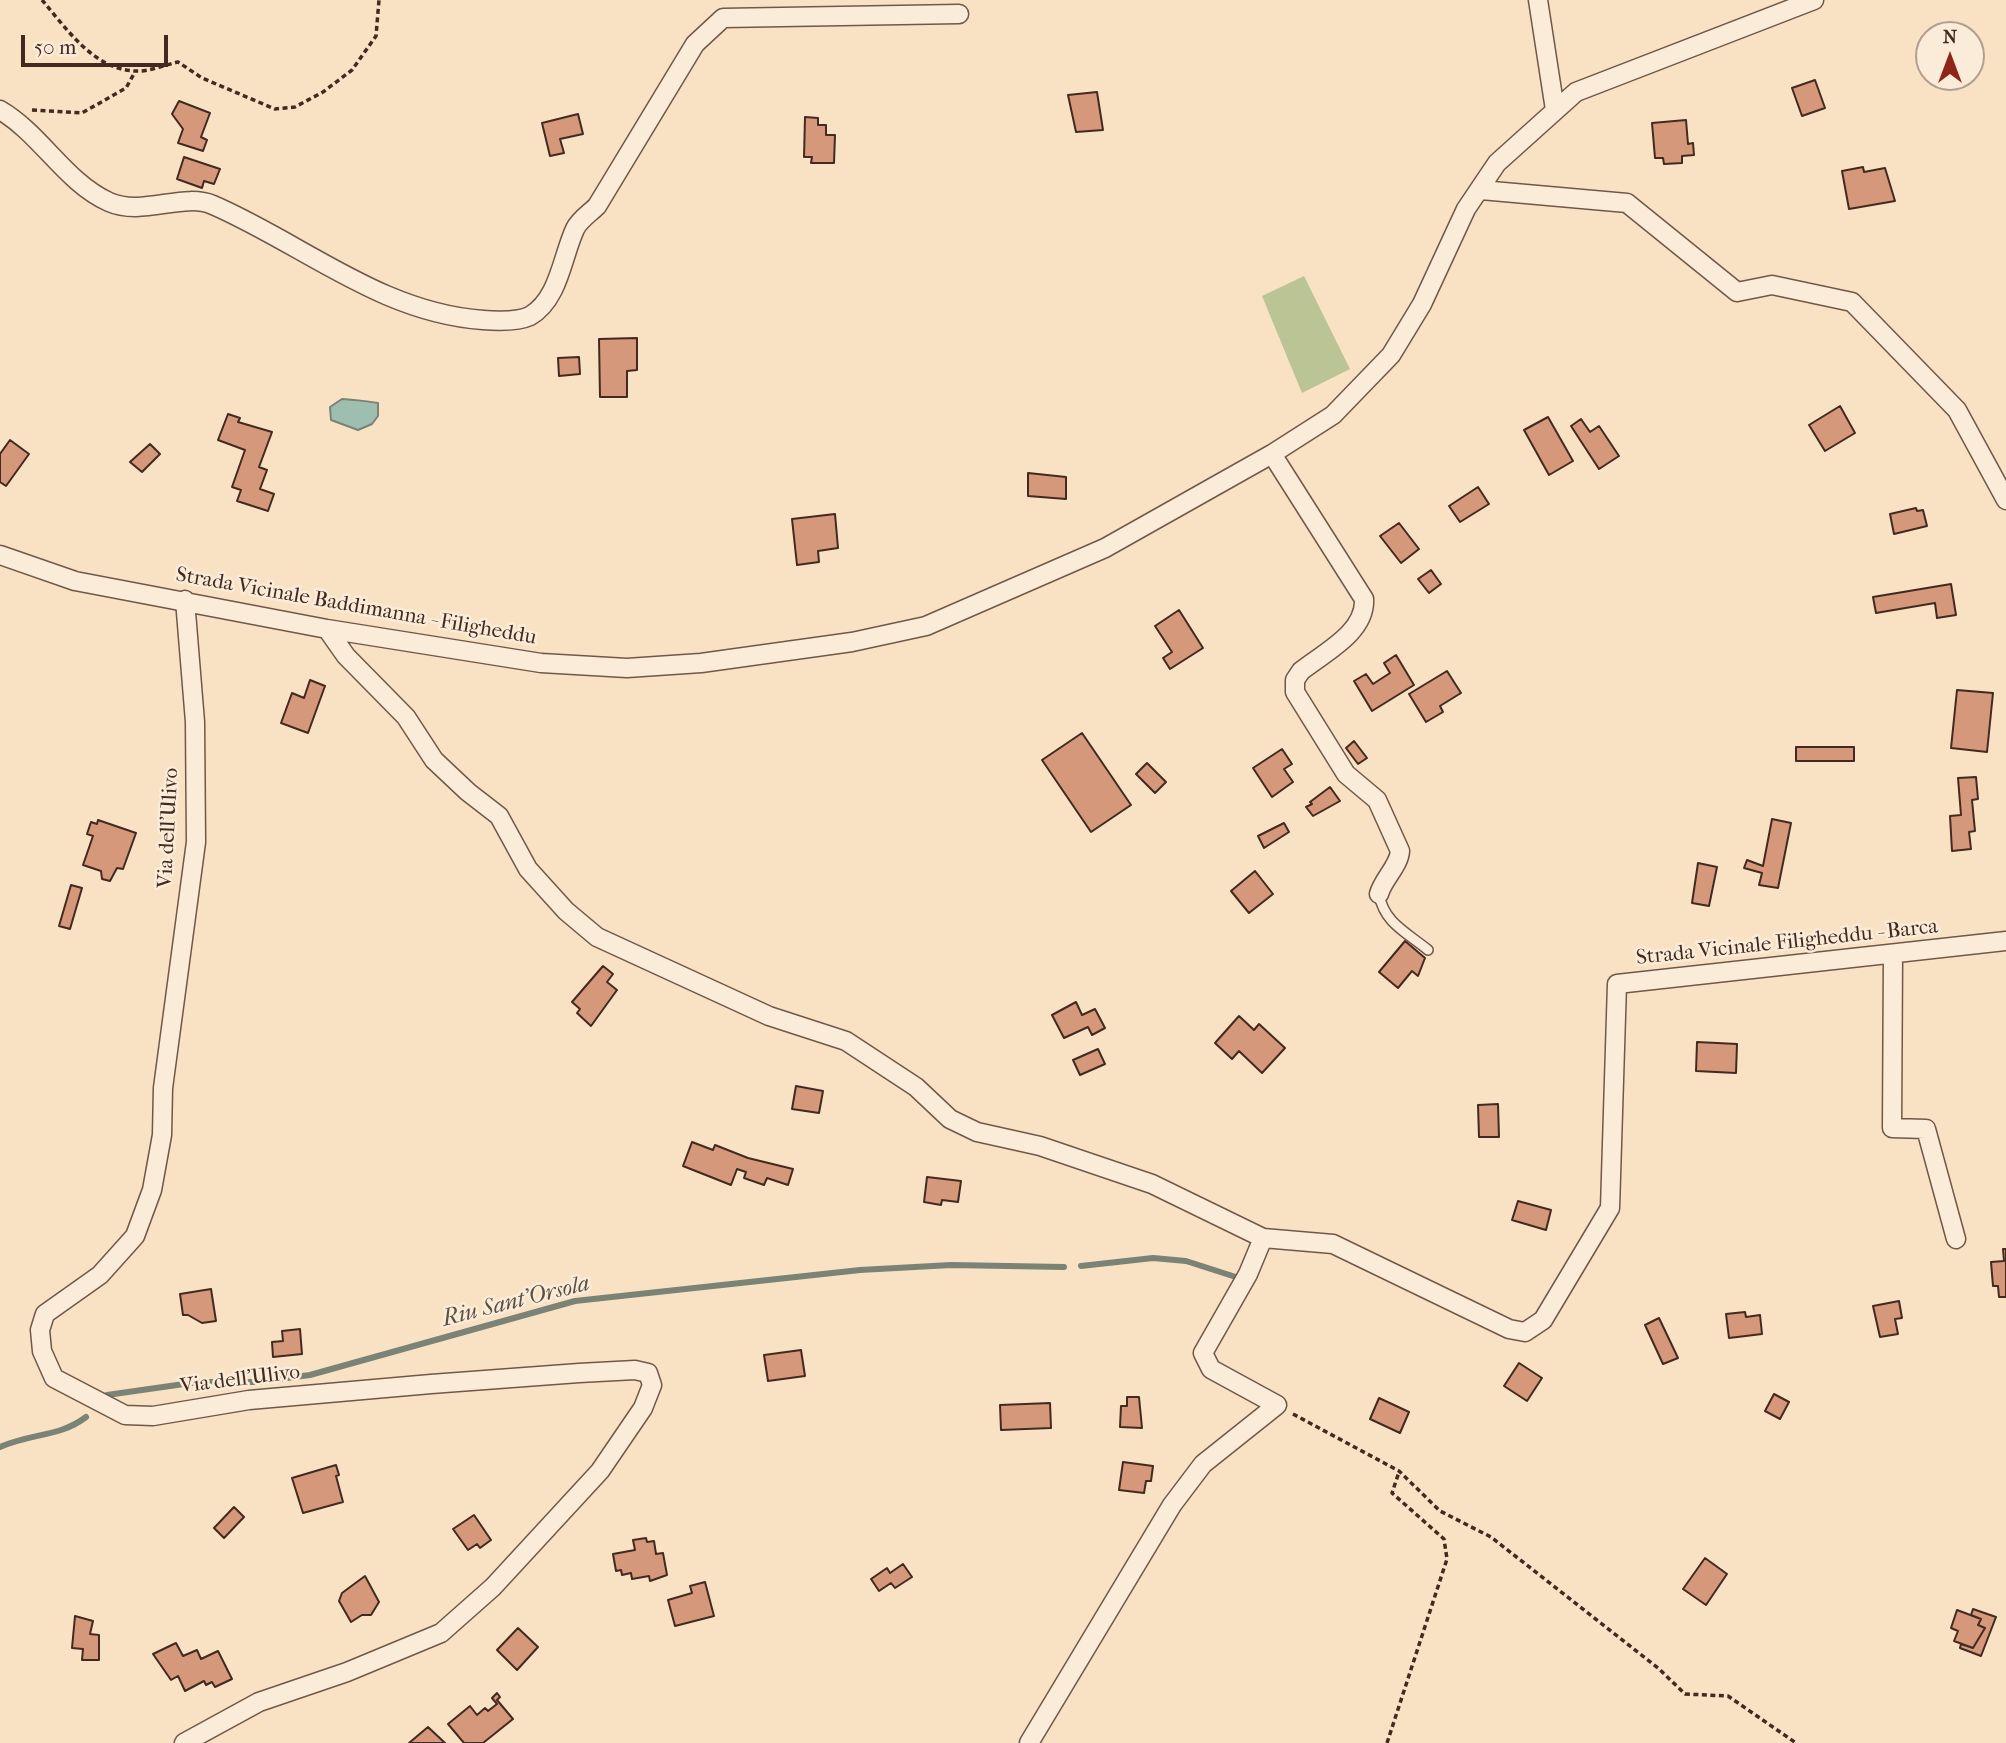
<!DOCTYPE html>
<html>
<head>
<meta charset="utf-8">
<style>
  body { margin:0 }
  #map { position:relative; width:2006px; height:1743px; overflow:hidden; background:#f8e2c3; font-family:"IM FELL French Canon",serif }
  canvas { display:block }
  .north { position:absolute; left:1915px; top:21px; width:70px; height:70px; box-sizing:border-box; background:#faecd8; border:2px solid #b19e8e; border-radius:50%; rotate:0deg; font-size:19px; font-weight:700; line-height:28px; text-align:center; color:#432a20 }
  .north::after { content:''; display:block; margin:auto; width:24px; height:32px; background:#8f2418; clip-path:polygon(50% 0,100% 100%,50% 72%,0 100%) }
  .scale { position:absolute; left:21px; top:35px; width:147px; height:32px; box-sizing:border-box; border:4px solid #432a20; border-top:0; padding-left:9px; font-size:21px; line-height:24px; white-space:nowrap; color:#432a20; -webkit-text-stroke:5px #faecd8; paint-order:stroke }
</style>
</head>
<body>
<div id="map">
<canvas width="2006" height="1743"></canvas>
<div class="north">N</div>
<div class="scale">50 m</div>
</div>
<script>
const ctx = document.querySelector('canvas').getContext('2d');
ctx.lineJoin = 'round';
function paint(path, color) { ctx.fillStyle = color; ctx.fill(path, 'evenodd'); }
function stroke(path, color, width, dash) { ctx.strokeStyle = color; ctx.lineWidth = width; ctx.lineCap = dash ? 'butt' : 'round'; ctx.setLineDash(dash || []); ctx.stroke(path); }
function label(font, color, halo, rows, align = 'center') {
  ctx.font = font + ' "IM FELL French Canon",serif'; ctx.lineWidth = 5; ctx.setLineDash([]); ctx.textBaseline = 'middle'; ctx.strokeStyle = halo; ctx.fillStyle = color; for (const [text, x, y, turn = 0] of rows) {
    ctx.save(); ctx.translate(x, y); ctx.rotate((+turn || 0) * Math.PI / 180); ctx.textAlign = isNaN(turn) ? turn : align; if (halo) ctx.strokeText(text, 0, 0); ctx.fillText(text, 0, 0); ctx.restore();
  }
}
const green = new Path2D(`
  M1304 276 1350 369 1302 393 1262 296Z`);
const water = new Path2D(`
  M342 399C347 399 374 402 378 403V416L372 424 358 430 331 420 330 407Z`);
const stream = new Path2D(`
  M1081 1266 1153 1258 1186 1261 1239 1278
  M107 1395 198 1382H256L310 1375 575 1301 860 1270 951 1265 1064 1267
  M0 1447C32 1433 60 1437 86 1417`);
const building = new Path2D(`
  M1815 80 1825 108 1802 116 1792 88Z
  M1097 92 1103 130 1076 132 1068 95Z
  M179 101 210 113 201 137 207 140 203 151 178 143 183 129 172 114Z
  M578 114 583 134 560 139 564 153 550 156 542 123Z
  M805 117 818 118V125H826V135H835L834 163H811L812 157H804Z
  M1686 120 1688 144 1693 143 1694 155 1682 156V163L1664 164 1663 158H1655L1652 123Z
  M184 157 220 169 214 184 204 181 202 188 177 179Z
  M1863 167 1864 172 1885 168 1895 201 1849 209 1842 171Z
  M637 338V370L627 371V397H600L599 339Z
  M579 357 580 374 559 376 558 358Z
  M1840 406 1855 433 1825 451 1809 425Z
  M228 414 240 418 238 422 272 432 259 467 267 470 260 489 274 494 268 511 237 501 241 490 232 487 245 450 218 440Z
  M1548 417 1573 461 1549 475 1524 430Z
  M1581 419 1590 432 1599 426 1619 456 1599 469 1571 426Z
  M10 440 29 454 6 486 0 482V454Z
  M150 444 160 454 142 472 130 462Z
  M1028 473 1066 477V499L1028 496Z
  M1478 487 1489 504 1460 522 1449 506Z
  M1916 508 1917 511 1923 510 1927 526 1894 534 1890 514Z
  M835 514 838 548 818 551 819 562 797 565 792 519Z
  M1399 523 1419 549 1401 563 1380 536Z
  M1431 570 1441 584 1429 593 1418 579Z
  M1951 584 1956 615 1937 618 1935 603 1876 613 1873 597Z
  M1179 610 1203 648 1170 669 1163 658 1172 652 1155 626Z
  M1396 655 1414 685 1372 711 1354 681 1366 674 1373 684 1390 673 1384 663Z
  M1447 671 1461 693 1440 706 1443 712 1426 722 1409 694Z
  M310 680 325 686 308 733 281 723 292 693 304 698Z
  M1957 690 1993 693 1987 752 1951 748Z
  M1082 733 1131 805 1091 832 1042 760Z
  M1354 741 1367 758 1358 764 1346 748Z
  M1796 747H1854V761H1796Z
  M1282 749 1292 764 1284 769 1293 782 1272 797 1253 768Z
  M1147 763 1166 782 1155 793 1136 774Z
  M1976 777 1978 799 1972 800 1975 831 1969 832 1971 849 1952 851 1950 816 1961 815 1958 778Z
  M1330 787 1340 801 1313 816 1306 807 1312 804 1310 802Z
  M1772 819 1791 823 1778 888 1759 885 1762 873 1744 868 1747 860 1763 866Z
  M98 820 136 833 123 869 117 868 110 881 102 879 101 871 83 865 93 836 87 834 91 822 97 824Z
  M1284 823 1289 832 1264 848 1258 836Z
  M1698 863 1717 867 1709 906 1692 903Z
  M1255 871 1273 894 1249 913 1231 891Z
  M71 885 82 888 70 929 59 926Z
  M1405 941 1425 958 1418 976 1412 971 1398 988 1379 972Z
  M603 966 613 974 607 982 617 990 591 1026 577 1013 580 1009 572 1002Z
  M1076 1002 1082 1015 1095 1009 1105 1028 1092 1035 1088 1027 1064 1038 1052 1015Z
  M1239 1016 1254 1030 1259 1024 1285 1048 1262 1073 1239 1051 1232 1059 1215 1043Z
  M1697 1042 1737 1044 1736 1073 1696 1071Z
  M1098 1049 1105 1064 1080 1075 1073 1060Z
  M796 1086 823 1091 819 1113 792 1109Z
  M1498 1104 1499 1137H1479L1478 1105Z
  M692 1142 713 1150 715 1145 748 1158 793 1169 788 1185 767 1178 764 1185 744 1178 746 1172 737 1169 731 1185 683 1166Z
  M927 1177 961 1181 958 1202 942 1200 941 1205 924 1202Z
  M1518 1201 1551 1210 1546 1230 1512 1220Z
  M2003 1249H2006V1297H1999L1998 1286H1993L1991 1262 2004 1261Z
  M211 1289 216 1321 202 1323 188 1315H183L180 1294Z
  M1899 1301 1902 1318 1895 1319 1898 1334 1880 1337 1873 1306Z
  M1745 1312 1746 1317 1760 1315 1762 1334 1729 1338 1726 1314Z
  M1659 1318 1678 1358 1663 1364 1645 1325Z
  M300 1329 302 1354 273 1357 272 1342 283 1341 282 1331Z
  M801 1350 805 1376 768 1381 764 1355Z
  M1519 1363 1542 1378 1527 1401 1504 1386Z
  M1774 1394 1789 1402 1780 1419 1765 1411Z
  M1127 1397H1139L1142 1428 1120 1427 1121 1406H1127Z
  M1379 1398 1409 1412 1400 1433 1370 1419Z
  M1050 1403 1051 1428 1001 1430 1000 1405Z
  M1123 1462 1153 1466 1151 1481H1146L1144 1493 1119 1490Z
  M336 1465 339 1475 336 1476 343 1502 303 1513 292 1478Z
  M234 1507 244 1517 224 1538 214 1528Z
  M474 1515 491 1540 480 1548 477 1544 468 1550 453 1529Z
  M646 1538 647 1542 654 1541 656 1554 663 1553 667 1575 650 1581 649 1576 632 1579 631 1573 622 1575 621 1570 616 1571 613 1554 635 1550 633 1540Z
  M1705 1558 1727 1574 1706 1605 1683 1589Z
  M903 1564 912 1577 895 1588 891 1583 879 1591 871 1579 887 1568 890 1573Z
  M365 1576 379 1602 371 1615H362L351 1622 339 1601 342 1593Z
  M705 1582 714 1616 675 1626 668 1600 692 1593 690 1586Z
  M1973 1609 1996 1617 1981 1656 1960 1648 1961 1644 1973 1648 1985 1628 1978 1625 1981 1619 1971 1615Z
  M1957 1610 1981 1619 1978 1625 1985 1628 1973 1648 1954 1641 1958 1631 1951 1628Z
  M75 1616 93 1621 90 1634 99 1635V1660H82L83 1649 72 1648Z
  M518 1628 538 1647 517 1670 497 1650Z
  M176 1643 183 1656 197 1650 201 1659 218 1651 232 1679 215 1687 212 1682 206 1685 204 1681 185 1691 178 1676 171 1680 153 1654Z
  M497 1693 500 1697 497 1700 513 1719 483 1743H464L448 1724 470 1706 477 1715 485 1708 488 1711 497 1704 492 1698Z
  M428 1727 445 1743H409Z`);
const path = new Path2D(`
  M42 0C67 29 93 69 135 71 148 72 165 65 178 62L202 78 275 109 295 107 323 92 352 70 376 36 379 0
  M32 110 82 113 126 88 135 72
  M1293 1414 1399 1471 1440 1511 1491 1537 1658 1668 1685 1694 1728 1696 1796 1743
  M1387 1743 1447 1559 1444 1539 1392 1493 1399 1472`);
const lane = new Path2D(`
  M1379 894C1384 923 1406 932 1428 950`);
const street = new Path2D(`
  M1538 0 1555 110
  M0 110C41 134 65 182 109 202 143 217 183 192 213 205 303 244 381 313 483 320 496 321 517 322 530 316 559 299 562 257 575 229 579 220 590 213 597 206L695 44 723 18 959 14
  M1481 190 1627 203 1737 292 1772 285 1852 302 1957 410 2006 500
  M1272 454 1364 599C1366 632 1325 652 1301 671L1295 680V692L1346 774 1377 800 1400 851C1399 866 1383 879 1379 894
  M0 555 75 581 327 629 541 663 627 668 701 663 852 642 926 626 1105 548 1272 454 1333 415 1391 355 1422 304 1466 209 1497 163 1576 92 1814 0
  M327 629 346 656 406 717 434 760 468 792 499 816 528 869 566 911 597 937 769 1016 846 1041 916 1087 950 1119 977 1132 1040 1146 1152 1184 1263 1238 1333 1244 1509 1329 1525 1332 1543 1320 1610 1208 1617 984 2006 941
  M1893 955 1892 1128 1926 1129 1956 1239
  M184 1743 259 1702 347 1672 441 1633 493 1587 600 1471 643 1408 652 1385 648 1373 635 1370 579 1373 431 1384 249 1400 153 1416 125 1415 54 1378 42 1351 40 1330 45 1314 100 1275 135 1236 152 1190 162 1135 163 1088 196 842 195 722 185 600
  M1029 1743 1172 1505 1203 1464 1277 1405 1211 1369 1203 1353 1248 1274 1263 1238`);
const streetNames = [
  ["Strada Vicinale Baddimanna - Filigheddu",356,607,10],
  ["Via dell'Ulivo",169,828,-87],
  ["Strada Vicinale Filigheddu - Barca",1787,943,-6],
  ["Via dell'Ulivo",240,1380,-7]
];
const waterNames = [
  ["Riu Sant'Orsola",516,1302,-14]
];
paint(green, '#bbc495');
paint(water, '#9ebeaf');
stroke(water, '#7a8376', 2);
stroke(stream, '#7a8376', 6);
paint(building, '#d6987b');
stroke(building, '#432a20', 2);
stroke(lane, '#705849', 12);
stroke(street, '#705849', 21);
stroke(path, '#432a20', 3.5, [5, 3.5]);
stroke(lane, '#faecd8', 9);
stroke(street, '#faecd8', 18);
label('21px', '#432a20', '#faecd8', streetNames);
label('italic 23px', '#5a4f44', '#faecd8', waterNames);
</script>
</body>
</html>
